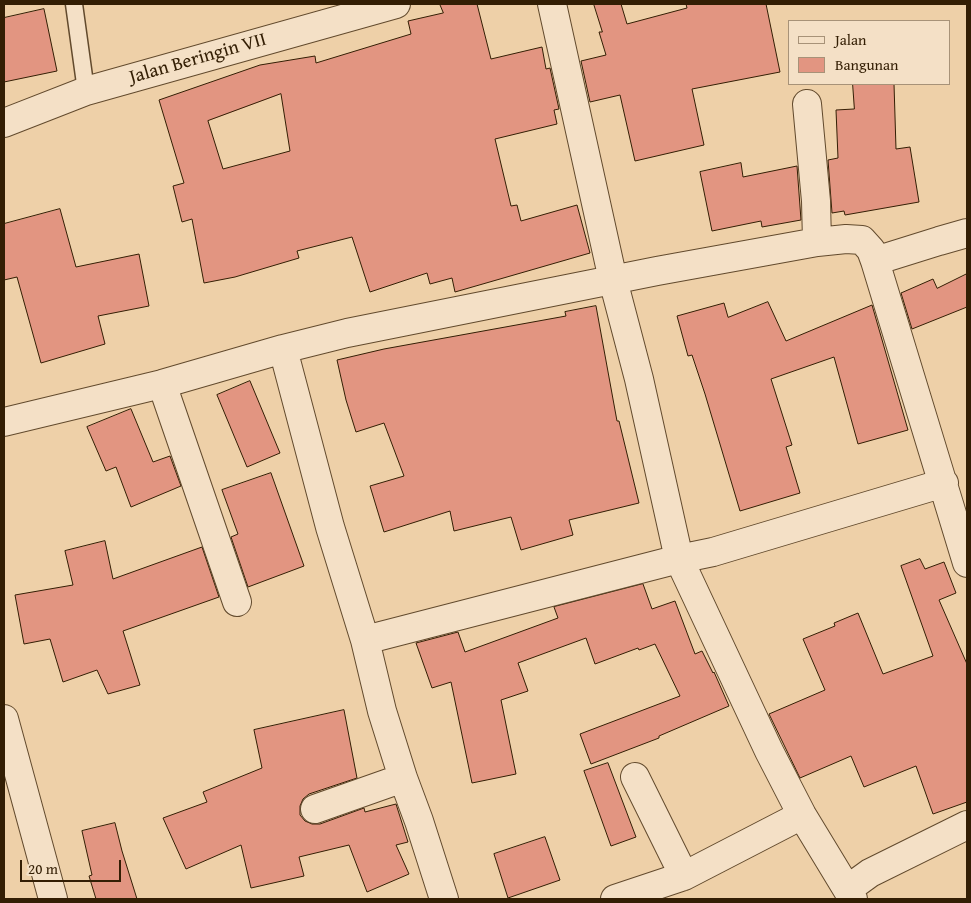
<!DOCTYPE html>
<html>
<head>
<meta charset="utf-8">
<style>
  body { margin:0 }
  #map { position:relative; width:971px; height:903px; overflow:hidden; background:#eed0a8; font-family:"Gentium Book Plus",serif }
  canvas { display:block }
  .frame { position:absolute; inset:0; border:5px solid #331e04; pointer-events:none }
  .legend { position:absolute; left:788px; top:20px; width:162px; height:65px; box-sizing:border-box; background:#f4e0c6; border:1px solid #a79278; margin:0; padding:6px 9px; list-style:none; font-size:15px; color:#331e04 }
  .legend li { display:flex; align-items:center; gap:10px; height:25px }
  .legend b { width:25px; border:1px solid #a79278 }
  .scale { position:absolute; left:20px; top:860px; width:101px; height:22px; box-sizing:border-box; border:2px solid #331e04; border-top:0; padding-left:6px; font-size:15px; line-height:18px; white-space:nowrap; color:#331e04; -webkit-text-stroke:4px #f4e0c6; paint-order:stroke }
</style>
</head>
<body>
<div id="map">
<canvas width="971" height="903"></canvas>
<div class="frame"></div>
<ul class="legend">
<li><b style="height:6px;background:#f4e0c6"></b>Jalan</li>
<li><b style="height:14px;background:#e29581"></b>Bangunan</li>
</ul>
<div class="scale">20 m</div>
</div>
<script>
const ctx = document.querySelector('canvas').getContext('2d');
ctx.lineJoin = 'round';
function paint(path, color) { ctx.fillStyle = color; ctx.fill(path, 'evenodd'); }
function stroke(path, color, width, dash) { ctx.strokeStyle = color; ctx.lineWidth = width; ctx.lineCap = dash ? 'butt' : 'round'; ctx.setLineDash(dash || []); ctx.stroke(path); }
function label(font, color, halo, rows, align = 'center') {
  ctx.font = font + ' "Gentium Book Plus",serif'; ctx.lineWidth = 4; ctx.setLineDash([]); ctx.textBaseline = 'middle'; ctx.strokeStyle = halo; ctx.fillStyle = color; for (const [text, x, y, turn = 0] of rows) {
    ctx.save(); ctx.translate(x, y); ctx.rotate((+turn || 0) * Math.PI / 180); ctx.textAlign = isNaN(turn) ? turn : align; if (halo) ctx.strokeText(text, 0, 0); ctx.fillText(text, 0, 0); ctx.restore();
  }
}
const building = new Path2D(`
  M440 4H477L491 59 542 47 546 69 550 68 559 109 554 110 557 124 495 139 511 206 517 205 521 221 577 205 590 253 455 292 452 278 430 284 427 273 370 292 352 237 297 251 299 258 235 277 204 283 192 219 182 222 173 186 184 183 159 100 260 65 315 56 316 63 411 34 408 21 443 13ZM281 94 290 151 223 169 208 121Z
  M594 4H621L627 24 687 8 686 4H766L780 72 692 89 704 145 635 161 620 95 590 102 581 61 606 55 599 32H602Z
  M44 9 57 71 4 82V18Z
  M853 84H894L896 149 910 147 919 202 845 215 844 211 832 213 828 160 838 158 836 110 854 109Z
  M741 163 743 177 797 166 801 220 762 227 761 221 712 231 700 172Z
  M60 209 76 267 139 254 149 306 98 316 105 344 41 363 17 277 4 280V224Z
  M967 274V307L912 329 901 293 933 279 937 288Z
  M768 302 786 341 872 305 908 430 858 444 834 357 771 379 792 445 786 447 800 493 740 511 705 394 692 355 688 356 677 316 724 303 728 317Z
  M596 306 617 421H619L639 503 569 520 573 535 521 550 511 517 454 531 450 511 384 532 370 486 404 476 384 423 356 432 346 400 337 360 384 349 566 316 565 312Z
  M250 381 280 453 247 467 217 395Z
  M131 409 153 462 170 456 181 486 131 507 116 467 106 471 87 427Z
  M271 473 304 566 248 587 231 537 238 534 222 490Z
  M105 541 113 579 202 547 219 597 123 631 140 685 108 694 97 670 63 682 50 639 24 644 15 595 73 585 65 551Z
  M920 559 925 569 944 562 956 593 939 600 967 664V802L933 814 916 766 864 787 851 756 800 778 769 714 825 690 803 639 835 626 834 623 858 613 883 674 933 656 901 566Z
  M643 584 652 609 675 601 695 654 702 651 713 673 714 672 729 706 659 736V738L591 764 580 734 680 696 655 644 639 650 638 648 595 664 586 638 518 663 528 691 501 700 516 774 472 783 451 682 432 688 416 643 458 632 465 652 558 618 554 607Z
  M344 710 357 778 309 794 303 799 300 806V815L305 821 312 824H320L364 808 365 812 396 804 408 842 396 845 409 874 367 892 349 845 299 857 304 876 251 888 241 845 186 869 163 818 207 802 203 792 262 768 254 730Z
  M608 763 636 837 611 846 584 771Z
  M115 823 122 851 137 899H96L89 876 92 875 82 831Z
  M545 837 560 880 508 898 494 854Z`);
const lane = new Path2D(`
  M74 4 86 91`);
const street = new Path2D(`
  M552 4 613 280 639 379 679 559 769 751 802 815 853 899
  M807 104 816 201 817 242
  M4 123 86 91 396 4
  M875 261 939 241 967 233
  M162 384 237 602
  M4 422 162 384 283 349
  M365 640 679 559 713 552 944 483
  M4 719 53 899
  M635 777 684 876 802 815
  M315 809 403 778
  M848 889 870 873 967 825
  M444 899 419 821 403 778 382 711 365 640 330 527 283 349 347 333 657 271 817 242 846 239 862 240 871 250 875 261 967 563
  M615 899 684 876`);
const streetNames = [
  ["Jalan Beringin VII",198,59,-16]
];
paint(building, '#e29581');
stroke(building, '#331e04', 1);
stroke(lane, '#624a2d', 19);
stroke(street, '#624a2d', 30);
stroke(lane, '#f4e0c6', 16);
stroke(street, '#f4e0c6', 28);
label('19px', '#331e04', '#f4e0c6', streetNames);
</script>
</body>
</html>
